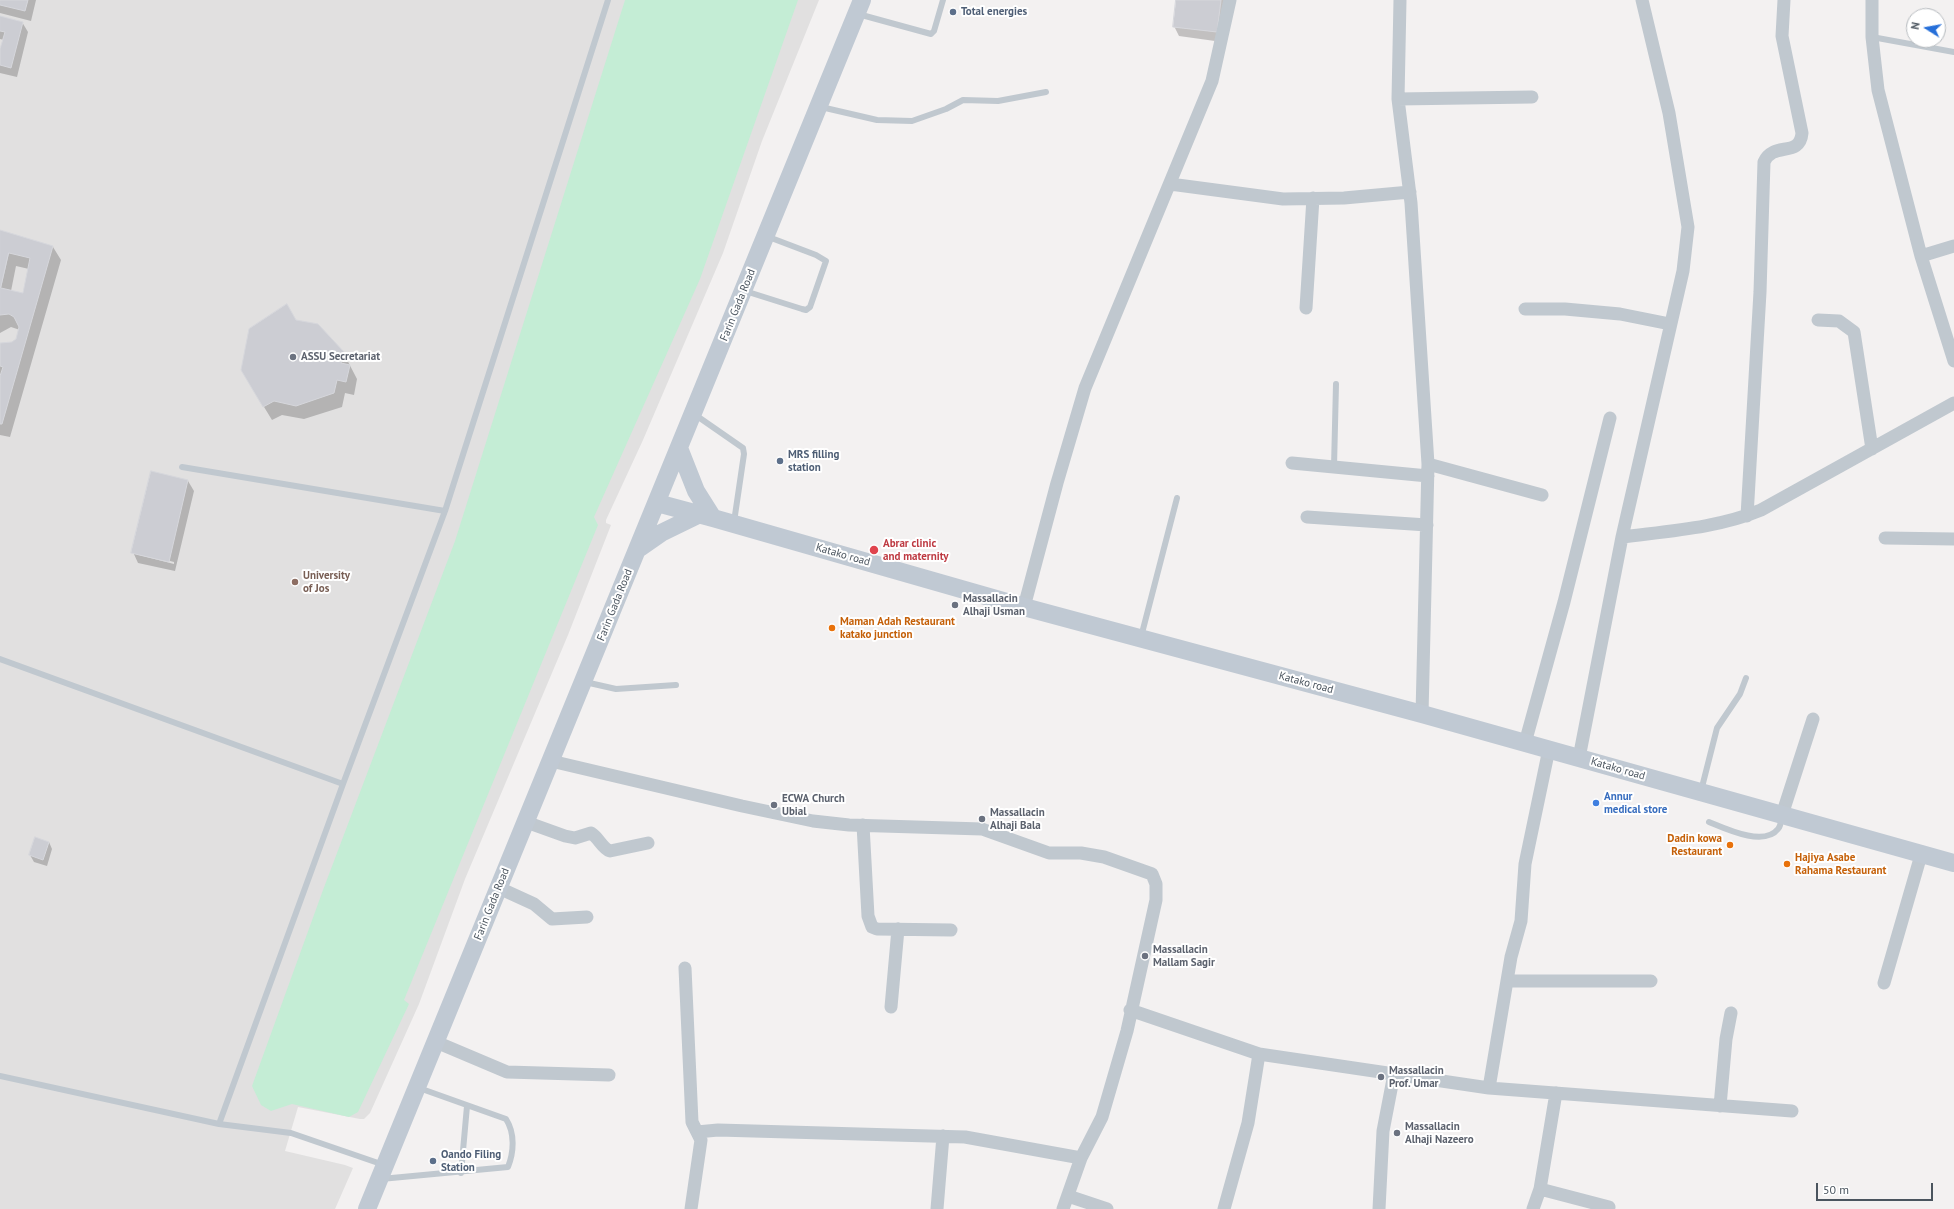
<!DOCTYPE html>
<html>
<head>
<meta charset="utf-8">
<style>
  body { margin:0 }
  #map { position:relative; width:1954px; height:1209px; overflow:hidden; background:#f3f1f1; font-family:"PT Sans",sans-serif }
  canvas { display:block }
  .north { position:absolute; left:1906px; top:8px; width:40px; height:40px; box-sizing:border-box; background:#fff; border:1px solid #b7bbbf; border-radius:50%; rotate:281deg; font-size:11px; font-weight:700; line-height:16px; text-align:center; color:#4a545e }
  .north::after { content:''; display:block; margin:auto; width:14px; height:18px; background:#266fd9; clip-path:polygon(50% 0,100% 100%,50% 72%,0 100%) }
  .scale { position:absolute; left:1816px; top:1183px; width:117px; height:18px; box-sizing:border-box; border:2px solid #4a545e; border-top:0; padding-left:5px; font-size:12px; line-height:14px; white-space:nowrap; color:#4a545e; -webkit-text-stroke:3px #fff; paint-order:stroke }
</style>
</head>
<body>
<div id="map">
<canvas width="1954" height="1209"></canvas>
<div class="north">N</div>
<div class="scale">50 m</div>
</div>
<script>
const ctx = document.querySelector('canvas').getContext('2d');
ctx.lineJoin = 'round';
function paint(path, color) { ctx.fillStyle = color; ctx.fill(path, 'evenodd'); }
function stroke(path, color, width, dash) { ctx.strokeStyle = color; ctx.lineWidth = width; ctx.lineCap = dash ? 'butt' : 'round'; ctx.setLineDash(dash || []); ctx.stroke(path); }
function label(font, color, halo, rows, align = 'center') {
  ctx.font = font + ' "PT Sans",sans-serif'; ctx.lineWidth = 4; ctx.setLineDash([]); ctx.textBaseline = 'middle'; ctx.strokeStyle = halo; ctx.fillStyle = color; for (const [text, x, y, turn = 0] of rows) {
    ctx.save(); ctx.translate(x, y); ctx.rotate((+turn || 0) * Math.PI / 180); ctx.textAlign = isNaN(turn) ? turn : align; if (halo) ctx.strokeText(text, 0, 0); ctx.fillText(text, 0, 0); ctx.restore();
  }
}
const education = new Path2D(`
  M0 0H819L762 141 723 253 643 440 606 520V523L611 525 568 635 465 879 419 1004 370 1113 364 1119H360L298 1107 285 1151 345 1165 353 1168 335 1209H0Z`);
const green = new Path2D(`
  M625 0H798L700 279 594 517 598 525 404 1000 409 1004 358 1112 349 1117 292 1104 271 1111 261 1105 252 1086 323 890 455 541Z`);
const shadow = new Path2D(`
  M0 0H36L31 21 0 13Z
  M1177 0H1227L1222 42 1179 36 1174 26Z
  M0 17 22 22 28 32 17 77 0 73V50L4 40 0 39Z
  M0 231 53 247 61 260 10 437 0 435V343L6 345 17 339 20 330 11 327 0 333ZM16 266 29 269 23 294 11 291Z
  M295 321 343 352 357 379 354 395 345 393 342 407 304 419 282 415 272 420 250 384Z
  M188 481 194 491 175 571 138 563 133 552ZM139 553 174 562V564L139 555Z
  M49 842 52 849 47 866 34 862 30 855Z`);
const building = new Path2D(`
  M0 0H28L25 11 0 5Z
  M1176 0H1221L1217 32 1173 27Z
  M0 16 23 22 11 68 0 65V49L5 32 0 31Z
  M0 230 53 246 2 424H0V376L3 367 0 366V343L12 342 16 339 19 327 14 317 9 314 0 315ZM9 253 30 258 23 293 1 288Z
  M287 304 296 320 318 324 344 352 341 363 350 365 346 382 337 380 334 393 296 406 274 401 263 407 241 370 249 329Z
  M151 471 188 480 169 562 131 553Z
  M35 837 49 842 43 860 29 855Z`);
const lane = new Path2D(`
  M858 14 931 34 934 31 943 0
  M1872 37 1954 52
  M821 107 877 120 912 121 946 109 963 100 998 101 1046 92
  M745 291 802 309 806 310 810 307 826 261 816 255 766 236
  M694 414 743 448 744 454 734 522
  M182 467 445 511
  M1334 467 1336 384
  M1141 637 1177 498
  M0 659 343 784
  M585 682 616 689 676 685
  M1701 791 1717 728 1740 694 1746 678
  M1709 822C1726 829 1764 847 1778 829 1780 827 1781 821 1781 817
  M0 1076 219 1124 291 1133 384 1165
  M219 1124 343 784 445 511 608 0
  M461 1173 467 1106
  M381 1179 508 1167C514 1152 515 1133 506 1119L419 1088`);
const street = new Path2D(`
  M1400 0 1398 99 1411 203 1428 464 1422 714
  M1872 0V37L1878 90 1921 256 1954 361
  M1398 99 1532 97
  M1170 184 1283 199 1344 198 1410 192
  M1921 256 1954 246
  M1306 308 1313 198
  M1525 309H1565L1620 314 1670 324
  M1818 320 1839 321 1854 332 1872 449
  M1292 463 1428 476
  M1428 464 1542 495
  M1747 516 1760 292 1764 162C1773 141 1800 158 1802 133L1782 36 1784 0
  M1307 517 1427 525
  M1622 537C1668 531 1718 528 1761 510L1954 403
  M1885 538 1954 539
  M1024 607 1057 483 1085 388 1212 81 1230 0
  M1525 743 1564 602 1610 418
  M1579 758 1622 537 1683 271 1688 227 1669 113 1642 0
  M551 761 742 806 813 821 849 825 982 829 1049 853H1081L1104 857 1152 874 1156 884V900L1127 1031 1102 1117 1081 1158 1063 1209
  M1782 815 1813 719
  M526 822 565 836 575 838 591 833C599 838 602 848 610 851L648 843
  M863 825 868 916 872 927 877 929 951 930
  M499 888 534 904 552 919 587 917
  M685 968 692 1122 701 1140 691 1209
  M1507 981H1651
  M1884 983 1921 855
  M891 1007 898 929
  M1130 1010 1259 1054 1489 1088 1792 1111
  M436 1042 507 1072 609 1075
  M1489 1088 1511 957 1521 921 1525 864 1549 749
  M1720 1106 1726 1039 1731 1013
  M697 1132 718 1130 965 1137 1081 1158
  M1540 1189 1609 1207
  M1068 1196 1107 1209
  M937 1209 943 1136
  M1224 1209 1248 1123 1259 1054
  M1379 1209 1383 1131 1394 1074
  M1533 1209 1540 1189 1556 1093`);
const secondary = new Path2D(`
  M679 448 696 491 713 518
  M657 503 713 518 1024 607 1422 714 1954 863
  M638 549 661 533 700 514
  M367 1209 862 0`);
const markers = [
  [953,12,4,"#5c6f8a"],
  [293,357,4,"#6b7280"],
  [780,461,4,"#5c6f8a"],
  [874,550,5,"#e0444e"],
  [295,582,4,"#8d6e63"],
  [955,605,4,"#6b7280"],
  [832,628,4,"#e8710a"],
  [1596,803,4,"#3f7fe0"],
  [774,805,4,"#6b7280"],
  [982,819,4,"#6b7280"],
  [1730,845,4,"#e8710a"],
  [1787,864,4,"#e8710a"],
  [1145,956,4,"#6b7280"],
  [1381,1077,4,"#6b7280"],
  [1397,1133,4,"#6b7280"],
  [433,1161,4,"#5c6f8a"]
];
const serviceNames = [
  ["Total energies",961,12],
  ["MRS filling",788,455],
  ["station",788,468],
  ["Oando Filing",441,1155],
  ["Station",441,1168]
];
const streetNames = [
  ["Farin Gada Road",738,305,-68],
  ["Katako road",843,555,16],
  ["Farin Gada Road",615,605,-68],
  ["Katako road",1306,683,15],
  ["Katako road",1618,769,16],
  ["Farin Gada Road",492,904,-68]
];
const worshipNames = [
  ["ASSU Secretariat",301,357],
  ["Massallacin",963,599],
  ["Alhaji Usman",963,612],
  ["ECWA Church",782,799],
  ["Ubial",782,812],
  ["Massallacin",990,813],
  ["Alhaji Bala",990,826],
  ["Massallacin",1153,950],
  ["Mallam Sagir",1153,963],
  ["Massallacin",1389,1071],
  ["Prof. Umar",1389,1084],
  ["Massallacin",1405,1127],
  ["Alhaji Nazeero",1405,1140]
];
const healthNames = [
  ["Abrar clinic",883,544],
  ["and maternity",883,557]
];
const educationNames = [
  ["University",303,576],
  ["of Jos",303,589]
];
const foodNames = [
  ["Maman Adah Restaurant",840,622],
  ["katako junction",840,635],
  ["Dadin kowa",1722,839,"right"],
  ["Restaurant",1722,852,"right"],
  ["Hajiya Asabe",1795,858],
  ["Rahama Restaurant",1795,871]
];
const shopNames = [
  ["Annur",1604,797],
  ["medical store",1604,810]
];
paint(education, '#e1e0e0');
paint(green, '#c4edd5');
paint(shadow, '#0003');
paint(building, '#cccdd3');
stroke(building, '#d6d7dc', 1);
stroke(lane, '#c0c8cf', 6);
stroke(street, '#c0c8cf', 13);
stroke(secondary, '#c0c9d3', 18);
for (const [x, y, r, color] of markers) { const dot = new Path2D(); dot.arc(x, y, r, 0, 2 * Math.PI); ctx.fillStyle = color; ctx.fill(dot); stroke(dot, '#fff', 1.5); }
label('bold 11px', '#4e5e75', '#fff', serviceNames, 'left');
label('11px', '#4a545e', '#fff', streetNames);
label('bold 11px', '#5b616d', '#fff', worshipNames, 'left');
label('bold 11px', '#be3a42', '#fff', healthNames, 'left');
label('bold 11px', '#785e54', '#fff', educationNames, 'left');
label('bold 11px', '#c56008', '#fff', foodNames, 'left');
label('bold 11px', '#366cbe', '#fff', shopNames, 'left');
</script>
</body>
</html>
